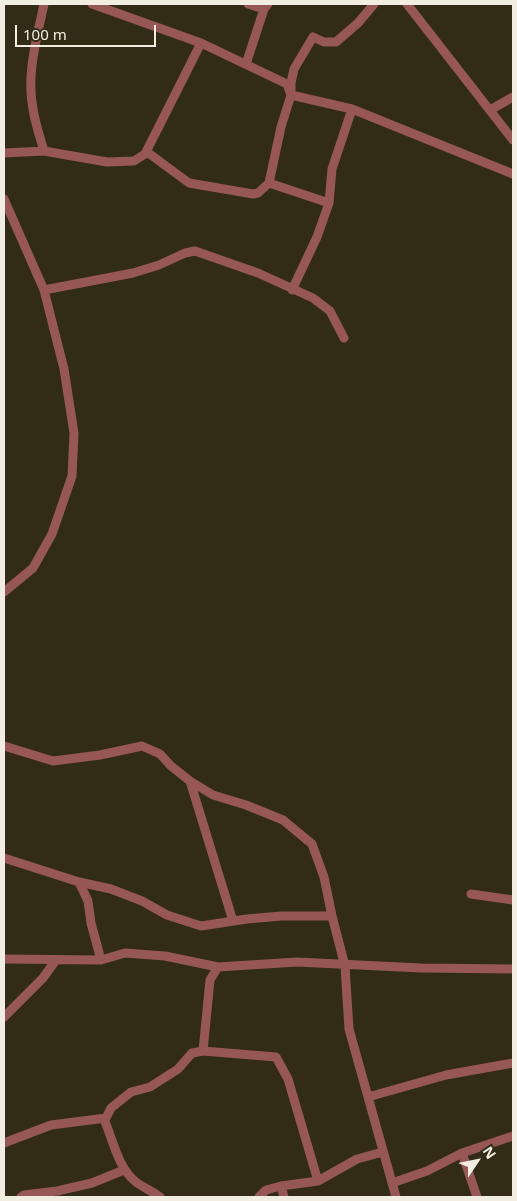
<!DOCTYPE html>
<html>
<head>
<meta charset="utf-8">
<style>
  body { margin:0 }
  #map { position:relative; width:517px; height:1201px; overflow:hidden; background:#322c17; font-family:"Noto Sans",sans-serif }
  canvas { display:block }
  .frame { position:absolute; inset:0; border:5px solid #f1eee1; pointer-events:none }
  .north { position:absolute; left:452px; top:1136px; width:50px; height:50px; -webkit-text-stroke:4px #322c17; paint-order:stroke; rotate:56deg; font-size:14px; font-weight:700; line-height:20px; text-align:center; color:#f1eee1 }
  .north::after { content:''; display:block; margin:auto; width:18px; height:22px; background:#f1eee1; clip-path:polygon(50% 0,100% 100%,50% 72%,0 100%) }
  .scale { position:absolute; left:15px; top:25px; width:141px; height:22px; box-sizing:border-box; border:2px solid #f1eee1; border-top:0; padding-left:6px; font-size:15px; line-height:18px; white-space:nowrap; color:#f1eee1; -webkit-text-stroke:4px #322c17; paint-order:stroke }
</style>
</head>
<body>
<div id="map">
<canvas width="517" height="1201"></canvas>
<div class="frame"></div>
<div class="north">N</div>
<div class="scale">100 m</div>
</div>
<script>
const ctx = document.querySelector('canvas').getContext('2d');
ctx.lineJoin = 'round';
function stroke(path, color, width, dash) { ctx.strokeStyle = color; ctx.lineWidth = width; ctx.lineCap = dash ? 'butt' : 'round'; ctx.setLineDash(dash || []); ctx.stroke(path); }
const minor = new Path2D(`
  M92 4 201 43 287 84 291 95 352 109 513 174
  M248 4 264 9
  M407 4 513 140
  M246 64 264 9 268 4
  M490 110 513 97
  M44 151 107 162 134 161 145 154 201 43
  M147 152 189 183 253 194 258 193 269 183 281 127 291 95V83L294 69 313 37 324 42H336L358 23 374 4
  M4 153 44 151C40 137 35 123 33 109 26 74 37 38 44 4
  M269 183 329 203
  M4 199 44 290 64 369 74 433 72 476 52 534 33 568 4 592
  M44 290 133 273 159 265 185 253 195 251 258 273 313 298 330 311 344 338
  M292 290 317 237 329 203 332 169 352 109
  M4 746 53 761 100 755 142 746 160 754 171 766 190 781 213 795 246 805 283 820 312 844 324 877 332 916 345 966 349 1029 396 1197
  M190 781 233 921
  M4 858 79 882 88 901 91 923 101 960
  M79 882 111 889 142 901 167 915 201 926 247 919 281 916H332
  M471 894 513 900
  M4 959 101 960 125 953 165 956 218 967 297 962 421 968 513 969
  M4 1017 43 978 56 960
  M203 1051 276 1057 288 1079 318 1181
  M368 1097 446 1075 513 1063
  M106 1118 104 1119C113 1140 118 1168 136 1182 144 1188 152 1191 160 1197
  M4 1143 51 1125 106 1118 111 1108 131 1092 150 1087 178 1069 192 1053 203 1051 210 980 218 967
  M462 1153 477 1197
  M392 1183 427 1171 462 1153 513 1136
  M21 1197 24 1195 57 1191 92 1183 124 1170
  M259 1197 266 1190 281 1186
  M284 1197 281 1186 318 1181 357 1159 383 1152`);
stroke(minor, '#965755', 9);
</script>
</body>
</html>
